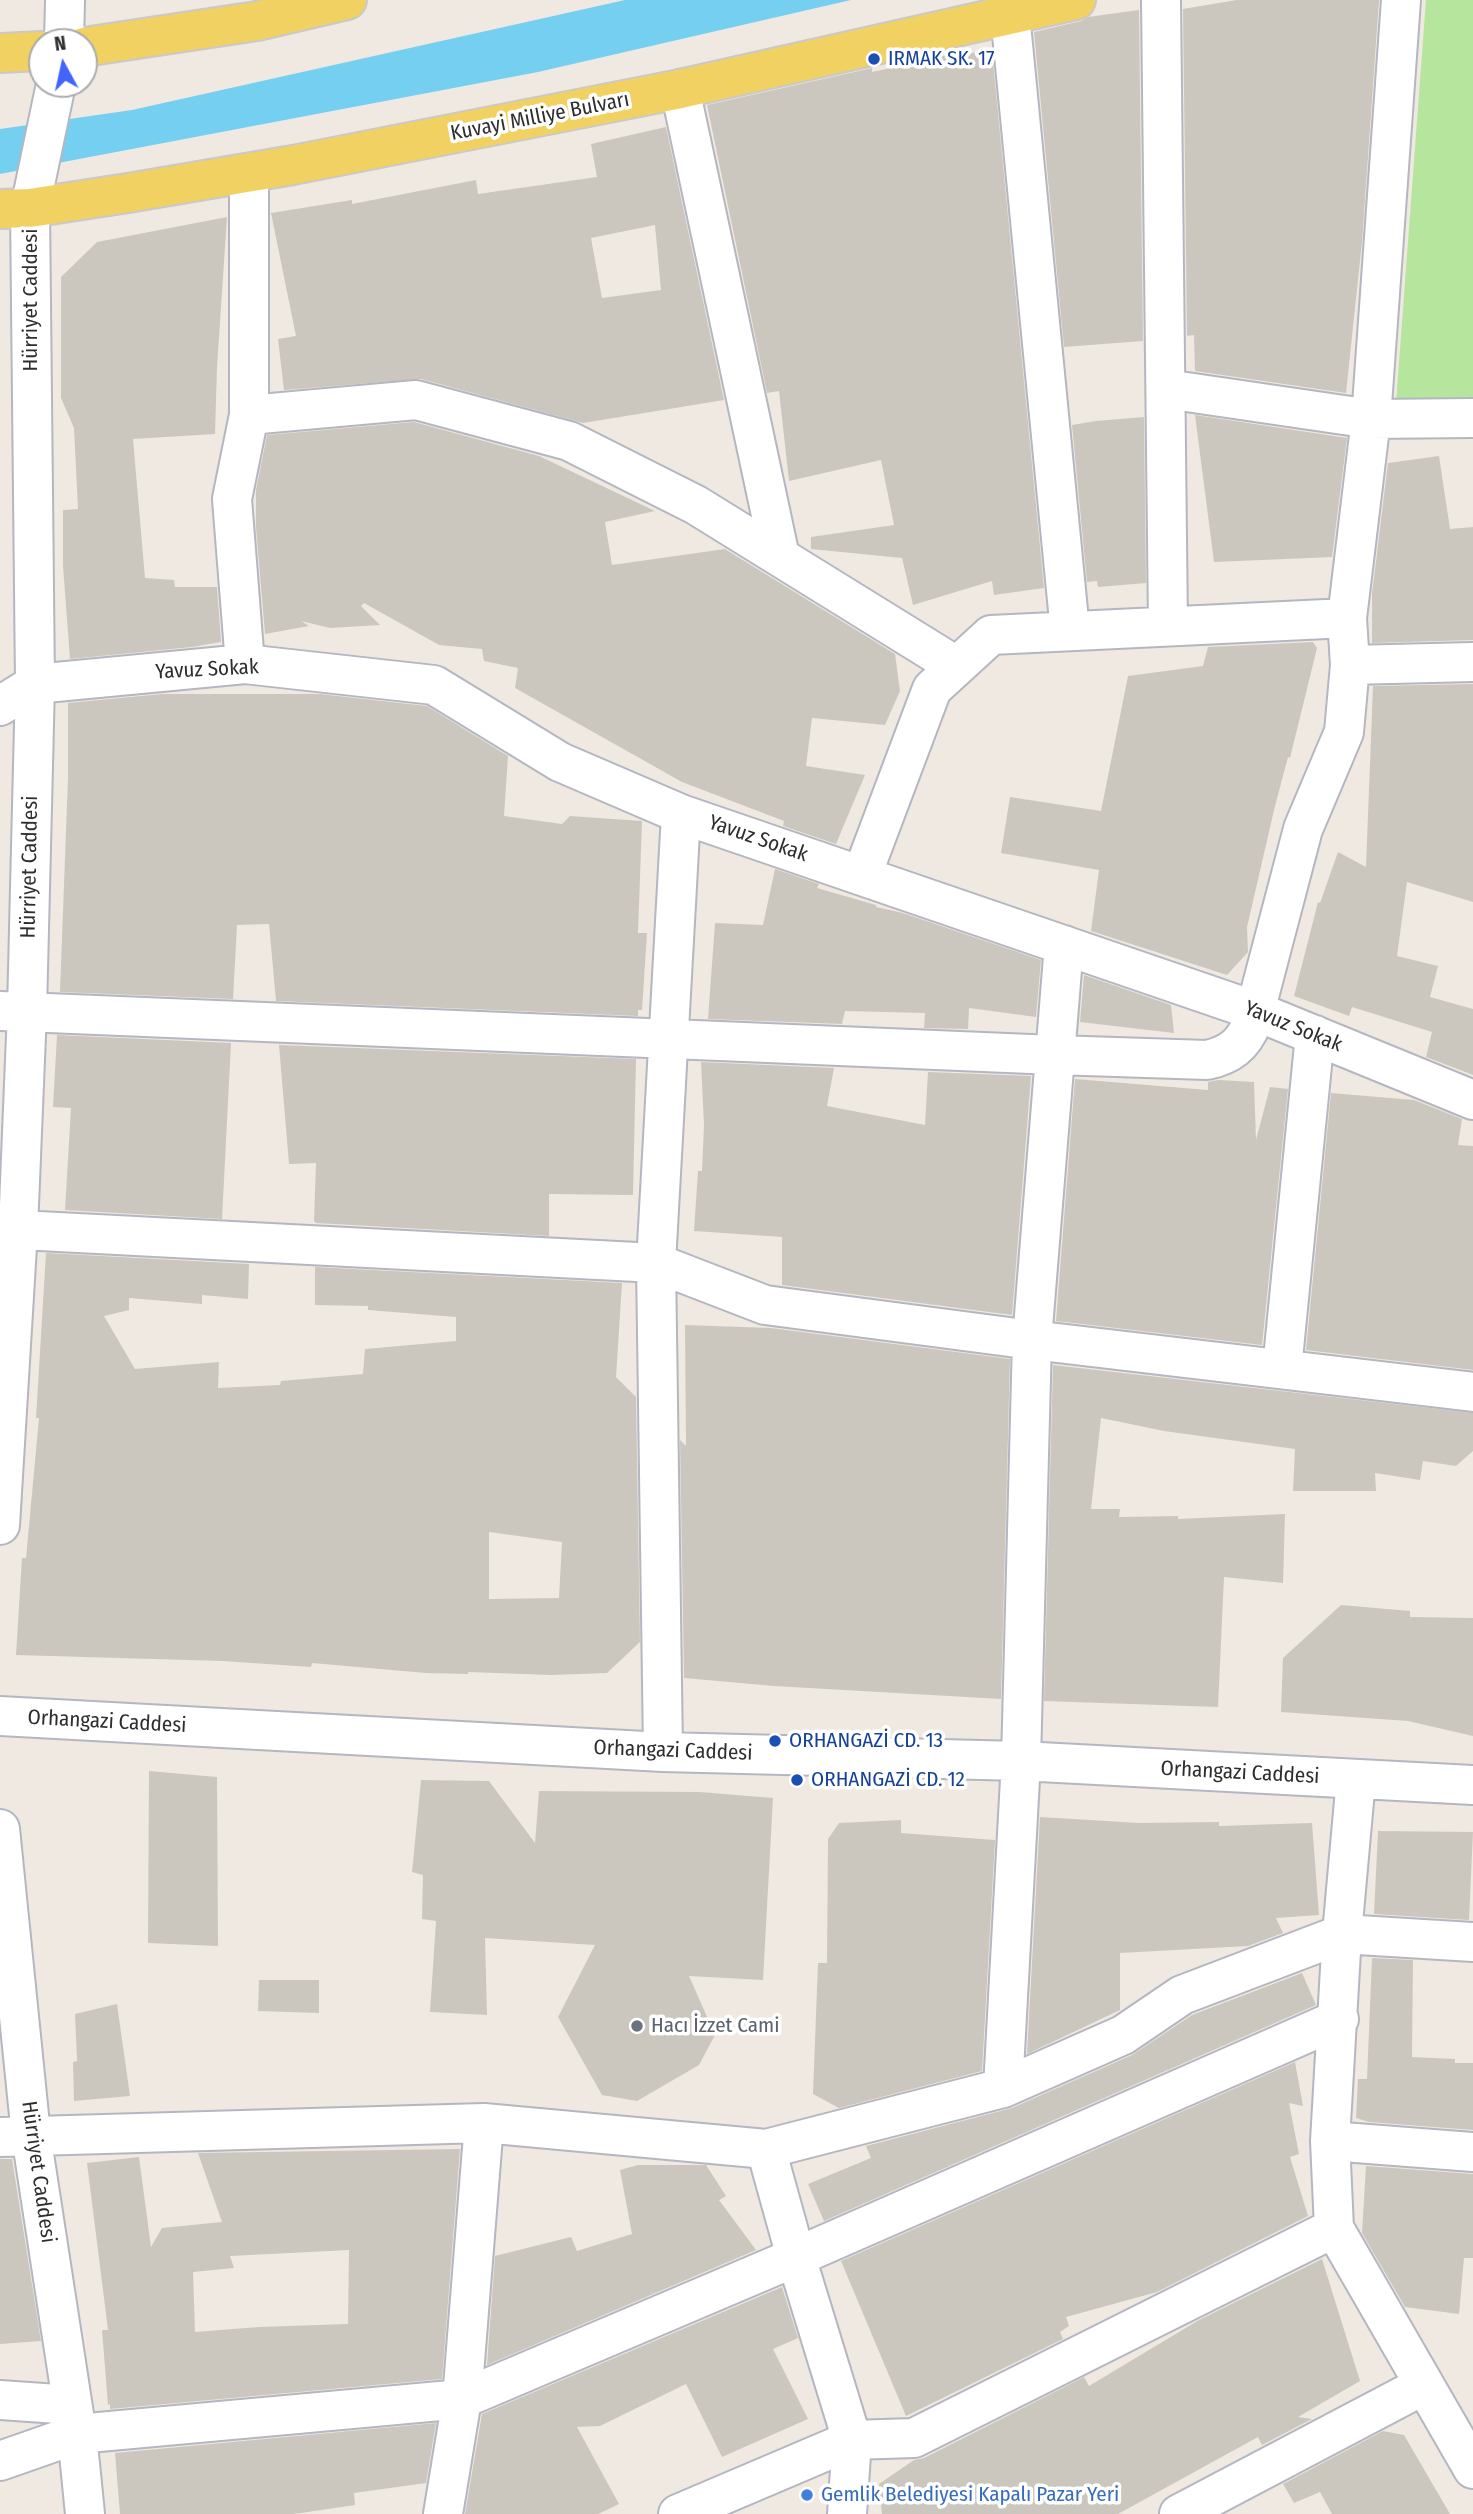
<!DOCTYPE html>
<html>
<head>
<meta charset="utf-8">
<style>
  body { margin:0 }
  #map { position:relative; width:1473px; height:2514px; overflow:hidden; background:#efe9e1; font-family:"Fira Sans Condensed",sans-serif }
  canvas { display:block }
  .north { position:absolute; left:28px; top:28px; width:70px; height:70px; box-sizing:border-box; background:#fff; border:2px solid #ababab; border-radius:50%; rotate:352deg; font-size:19px; font-weight:700; line-height:28px; text-align:center; color:#2e2e2e }
  .north::after { content:''; display:block; margin:auto; width:24px; height:32px; background:#4264fb; clip-path:polygon(50% 0,100% 100%,50% 72%,0 100%) }
</style>
</head>
<body>
<div id="map">
<canvas width="1473" height="2514"></canvas>
<div class="north">N</div>
</div>
<script>
const ctx = document.querySelector('canvas').getContext('2d');
ctx.lineJoin = 'round';
function paint(path, color) { ctx.fillStyle = color; ctx.fill(path, 'evenodd'); }
function stroke(path, color, width, dash) { ctx.strokeStyle = color; ctx.lineWidth = width; ctx.lineCap = dash ? 'butt' : 'round'; ctx.setLineDash(dash || []); ctx.stroke(path); }
function label(font, color, halo, rows, align = 'center') {
  ctx.font = font + ' "Fira Sans Condensed",sans-serif'; ctx.lineWidth = 7; ctx.setLineDash([]); ctx.textBaseline = 'middle'; ctx.strokeStyle = halo; ctx.fillStyle = color; for (const [text, x, y, turn = 0] of rows) {
    ctx.save(); ctx.translate(x, y); ctx.rotate((+turn || 0) * Math.PI / 180); ctx.textAlign = isNaN(turn) ? turn : align; if (halo) ctx.strokeText(text, 0, 0); ctx.fillText(text, 0, 0); ctx.restore();
  }
}
const green = new Path2D(`
  M1426 0H1473V401L1396 403Z`);
const water = new Path2D(`
  M625 0H851L538 72 0 174V129L132 110Z`);
const building = new Path2D(`
  M1237 0H1379L1362 242 1346 393 1195 371 1194 335 1187 336 1183 9Z
  M1139 10 1143 341 1064 347 1034 32 1081 21 1088 17Z
  M992 51 1044 588 994 595 992 581 913 605 902 558 811 549V537L894 525 881 460 789 481 779 391 767 393 707 105 872 68V72L938 58V56Z
  M666 127 724 400 583 423 421 379 284 390 278 339 296 336 271 213 352 200V204L476 180 478 194 597 177 591 144ZM655 225 661 290 602 298 591 238Z
  M227 217 217 367 215 434 133 439 145 578 174 580 175 587H217L221 642 192 647 70 659 63 566V510L78 509 74 428 61 398V277L97 242Z
  M1195 415 1347 438 1332 557 1214 562Z
  M1144 417 1146 583 1098 587 1097 581 1087 582 1072 425 1096 421Z
  M414 422 539 456 655 511 605 522 612 565 725 549 895 654 900 691 885 725 812 718 806 766 865 775 836 844 783 826 784 821 682 782 515 688 518 668 484 661 482 649 439 645 364 603 361 606 380 625 330 628 301 621 309 626 265 634 256 527V490L267 435Z
  M1439 456 1450 529 1473 527V640L1372 643V594L1388 463Z
  M1313 642 1317 648 1290 758 1288 757 1275 806 1247 927 1248 952 1227 975 1091 931 1099 870 1001 853 1010 797 1101 811 1128 676 1203 666 1208 647Z
  M1473 684V902L1407 882 1397 956 1438 966 1430 997 1473 1009V1075L1426 1057 1432 1032 1352 1007 1349 1016 1294 996 1318 902 1320 903 1338 852 1366 867 1373 686Z
  M162 694H320L427 706 508 756 504 816 562 824 570 816 642 821 638 933H647L642 1010H638V1016L276 1001 269 924 237 925 233 999 60 992 68 777V703Z
  M775 869 819 884 817 888 876 905V907L903 913 1041 960 1036 1017 969 1008 968 1029 924 1028 925 1013 845 1011 842 1024 708 1019 715 923 763 925Z
  M1084 975 1171 1005 1174 1033 1080 1022Z
  M57 1035 231 1043 222 1219 65 1210 71 1108 53 1107Z
  M279 1045 636 1059 633 1195 549 1194V1236L316 1223 314 1221 316 1163 289 1164Z
  M701 1062 834 1068 827 1106 925 1125 928 1072 1031 1076 1012 1315 782 1285V1237L694 1231 698 1171H702L704 1125Z
  M1075 1079 1208 1090V1082L1218 1080 1254 1082 1256 1140 1270 1087 1288 1089 1262 1345 1056 1321Z
  M1331 1093 1414 1100 1462 1119 1458 1145 1473 1146V1370L1306 1350Z
  M46 1253 249 1264 248 1299 202 1295V1304L129 1298V1310L104 1316 135 1369 219 1362 218 1388 280 1385 281 1381 363 1374 365 1349 456 1341V1317L368 1310V1306L315 1305V1267L622 1283 616 1377 636 1397 640 1642 607 1673 551 1675 468 1672V1674L426 1673 312 1663 311 1667 223 1661 16 1655 22 1558H26L39 1418H36ZM489 1532 562 1542 559 1598 489 1599Z
  M685 1325 771 1328 1010 1359 1001 1699 774 1686 684 1678 680 1440 686 1446Z
  M1053 1365 1473 1413V1451L1456 1466 1423 1461 1420 1480 1375 1473 1376 1491H1293L1295 1449 1164 1431 1101 1418 1091 1509H1120L1119 1517 1178 1516V1519L1285 1514 1283 1583 1224 1577 1218 1707 1044 1701Z
  M1341 1605 1410 1611V1617L1473 1618V1736L1408 1721 1281 1712 1283 1658Z
  M149 1771 217 1777 218 1946 148 1943Z
  M421 1780 489 1781 535 1843 539 1791 700 1792 773 1798 763 1980 689 1976 715 2035 699 2065 637 2101 602 2095 558 2017 595 1945 485 1938 487 2015 430 2012 436 1921 422 1919 423 1875 412 1872Z
  M1040 1817 1139 1823 1219 1822V1826L1312 1823 1319 1915 1276 1918 1283 1933 1248 1946 1120 1953V2010L1027 2054Z
  M901 1820V1833L995 1840 982 2071 839 2108 813 2094 818 1963H827L828 1839 839 1823Z
  M1378 1831 1473 1832 1469 1920 1374 1914Z
  M1372 1958 1413 1960 1412 2057 1455 2059V2063H1473V2130L1369 2122 1356 2118 1358 2079H1367Z
  M1302 1973 1316 2005 824 2221 808 2184 871 2158 866 2146 1012 2108 1132 2055 1192 2015Z
  M259 1980H319V2013L258 2011Z
  M117 2004 130 2096 74 2101 73 2062 77 2061 75 2014Z
  M1295 2062 1303 2106 1289 2103 1299 2154 1290 2157 1308 2216 1157 2292 1066 2317 1069 2326 1060 2332 1063 2339 906 2416 841 2261Z
  M460 2149 442 2379 110 2409V2404L108 2405 102 2330H108L87 2163 139 2157 151 2247 162 2228 222 2222 198 2153ZM349 2250 348 2324 259 2327 195 2332 193 2272 234 2268 230 2256Z
  M0 2159H12L41 2341 0 2344Z
  M638 2165H706L726 2196 719 2200 756 2250 487 2365 495 2256 571 2237 577 2251 632 2234 620 2170Z
  M1366 2166 1473 2174V2258H1464L1459 2314 1405 2307 1362 2233Z
  M1322 2259 1360 2381 1298 2417 1312 2419 1262 2445 1258 2437 1118 2514H882L879 2484 914 2460 924 2458 1084 2377 1089 2386 1199 2320Z
  M782 2287 798 2338 773 2349 808 2419 722 2457 686 2384 600 2426 577 2427 619 2504 598 2514H465L482 2414Z
  M436 2423 426 2483 354 2493 355 2505 294 2514H120L115 2453Z
  M1383 2431 1404 2435 1450 2514H1332L1320 2492 1294 2503 1283 2484Z`);
const minor = new Path2D(`
  M1161 0 1168 626
  M1010 14 1070 631
  M64 42 65 0
  M680 89 780 557
  M1166 389 1371 419 1473 418
  M249 415 416 400 569 441 696 505 956 666
  M1347 618 1371 419 1401 0
  M245 664 232 499 249 415V173
  M1350 665 1473 662
  M0 706 35 684 245 664 434 685 560 762 681 814 1253 1010 1473 1100
  M0 1011 1055 1055 1207 1060C1230 1055 1243 1045 1252 1023L1303 829 1344 732 1350 665 1347 618 991 635 932 689 862 875
  M0 1229 656 1263 765 1305 1032 1340 1473 1392
  M1282 1369 1315 1035
  M0 1525 18 1230 27 1011 35 684 30 208 56 84
  M0 1716 663 1752 1021 1761 1473 1785
  M663 1752 656 1263 681 814
  M1356 1779 1342 1934 1330 2141 1473 2152
  M0 1829 31 2135 77 2434 85 2514
  M1003 2088 1021 1761 1032 1340 1064 945
  M0 2137 484 2123 766 2149 1003 2088 1123 2035 1182 1995 1342 1934 1473 1942
  M1330 2141 1334 2228 1473 2469
  M766 2149 796 2257 852 2440 847 2514
  M0 2400 72 2405
  M0 2461 77 2434 462 2399 796 2257 1339 2019
  M443 2514 462 2399 484 2123
  M678 2514 852 2440 914 2438 1334 2228
  M1179 2514 1424 2385`);
const major = new Path2D(`
  M84 47 257 21 347 0
  M0 53 42 51
  M0 209 30 208 128 193 293 165 680 89 1076 0`);
const markers = [
  [874,59,7,"#1a4fb4"],
  [775,1741,7,"#1a4fb4"],
  [797,1780,7,"#1a4fb4"],
  [637,2026,7,"#6b7280"],
  [807,2495,7,"#3f7fe0"]
];
const transitNames = [
  ["IRMAK SK. 17",888,59],
  ["ORHANGAZİ CD. 13",789,1741],
  ["ORHANGAZİ CD. 12",811,1780]
];
const streetNames = [
  ["Kuvayi Milliye Bulvarı",540,117,-11],
  ["Hürriyet Caddesi",31,300,-90],
  ["Yavuz Sokak",207,670,-3],
  ["Yavuz Sokak",758,839,19],
  ["Hürriyet Caddesi",30,867,-89],
  ["Yavuz Sokak",1293,1027,22],
  ["Orhangazi Caddesi",107,1722,3],
  ["Orhangazi Caddesi",673,1751,2],
  ["Orhangazi Caddesi",1240,1773,3],
  ["Hürriyet Caddesi",38,2172,82]
];
const worshipNames = [
  ["Hacı İzzet Cami",651,2026]
];
const shopNames = [
  ["Gemlik Belediyesi Kapalı Pazar Yeri",821,2495]
];
paint(green, '#b6e59e');
paint(water, '#75cff0');
paint(building, '#cbc7bf');
stroke(minor, '#b4b7c1', 42);
stroke(major, '#c9c9c9', 42);
stroke(minor, '#fff', 38);
stroke(major, '#f2d163', 38);
for (const [x, y, r, color] of markers) { const dot = new Path2D(); dot.arc(x, y, r, 0, 2 * Math.PI); ctx.fillStyle = color; ctx.fill(dot); stroke(dot, '#fff', 2.5); }
label('21px', '#164399', '#fff', transitNames, 'left');
label('21px', '#2e2e2e', '#fff', streetNames);
label('21px', '#5b616d', '#fff', worshipNames, 'left');
label('21px', '#366cbe', '#fff', shopNames, 'left');
</script>
</body>
</html>
